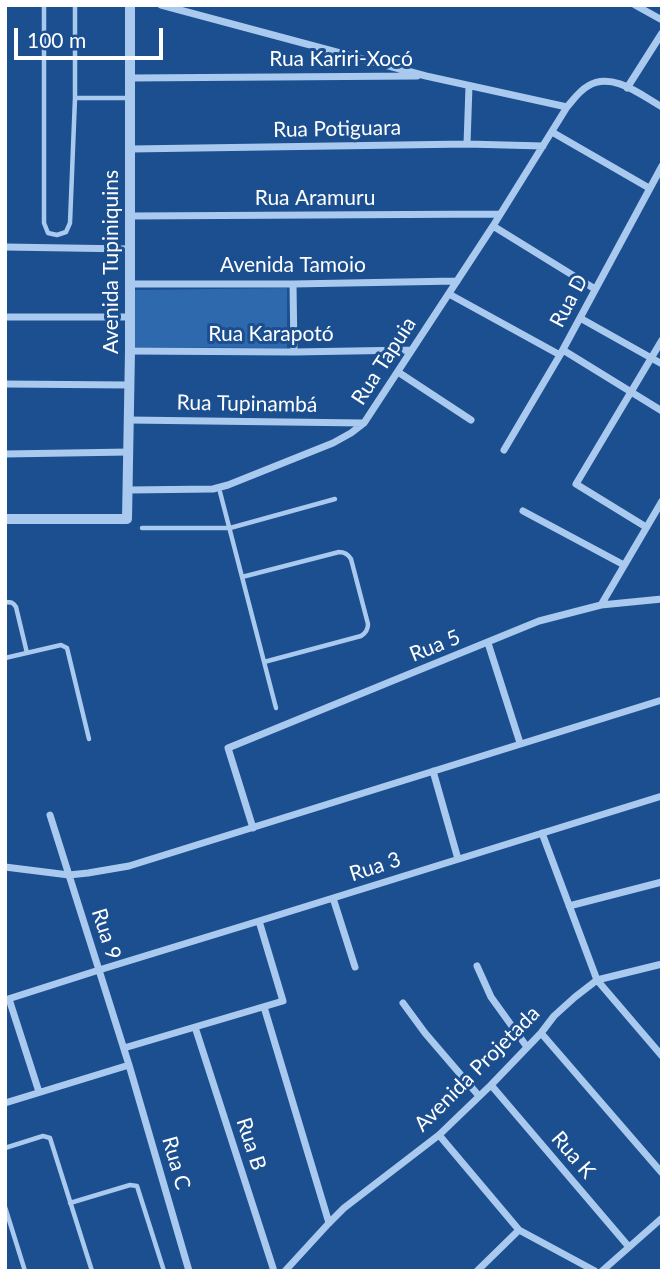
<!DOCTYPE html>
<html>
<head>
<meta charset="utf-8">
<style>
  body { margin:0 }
  #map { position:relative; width:667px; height:1276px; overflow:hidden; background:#1b4f8f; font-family:Lato,sans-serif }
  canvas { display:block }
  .frame { position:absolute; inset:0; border:7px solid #fff; pointer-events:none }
  .scale { position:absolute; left:14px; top:28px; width:149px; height:32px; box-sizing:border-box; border:4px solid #fff; border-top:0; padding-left:9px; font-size:21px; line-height:24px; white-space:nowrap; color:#fff; -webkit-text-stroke:5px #1b4f8f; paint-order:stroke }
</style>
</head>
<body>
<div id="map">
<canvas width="667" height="1276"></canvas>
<div class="frame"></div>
<div class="scale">100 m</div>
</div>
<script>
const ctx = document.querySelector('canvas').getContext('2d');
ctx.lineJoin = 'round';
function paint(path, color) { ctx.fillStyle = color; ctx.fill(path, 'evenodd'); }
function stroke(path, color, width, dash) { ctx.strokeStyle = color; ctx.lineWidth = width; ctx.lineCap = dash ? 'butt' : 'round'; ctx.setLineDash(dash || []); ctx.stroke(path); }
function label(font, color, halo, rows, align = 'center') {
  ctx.font = font + ' Lato,sans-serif'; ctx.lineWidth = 6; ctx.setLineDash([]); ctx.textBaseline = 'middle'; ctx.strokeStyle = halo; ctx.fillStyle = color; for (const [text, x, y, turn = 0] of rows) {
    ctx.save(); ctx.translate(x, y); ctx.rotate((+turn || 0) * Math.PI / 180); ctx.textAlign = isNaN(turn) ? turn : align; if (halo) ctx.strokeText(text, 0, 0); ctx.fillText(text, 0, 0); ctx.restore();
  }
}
const green = new Path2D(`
  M287 288V348L135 347 134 290Z`);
const service = new Path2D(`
  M44 5V223L48 233 57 235 66 232 70 223 75 98V5
  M75 98H130
  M220 492 276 708
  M142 528H230L335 499
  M242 577 339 552C345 552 348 554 351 559L368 624C368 630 366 633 361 636L264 662
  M5 602C11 602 13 602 16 607L27 653
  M5 658 61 645 67 648 89 739
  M5 1148 43 1136 50 1138 92 1271
  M70 1203 130 1185 137 1186 164 1271
  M5 1207 25 1271`);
const minor = new Path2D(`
  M161 5 426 76 567 107
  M635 5 662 20
  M131 78 417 76
  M627 88 662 33
  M552 132 649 188
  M467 144 469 86
  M131 149 467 144 543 146
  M130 216 499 214
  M493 226 595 289
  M5 247 130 249
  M130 284H293L457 281
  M293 284 294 352
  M449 294 560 355
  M5 317H130
  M580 318 662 364
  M563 350 662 411
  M130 351 294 352 411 350
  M398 372 471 420
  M5 384 129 385
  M129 420 363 423
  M504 450 560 355 662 166
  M5 454 129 452
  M129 490 213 489 228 485 333 443 351 433 364 423 493 226 567 107C573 100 579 91 588 86 612 71 641 95 662 107
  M523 511 624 565
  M646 527 576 484 662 340
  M601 605 662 501
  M488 643 520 743
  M433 771 458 859
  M50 815 129 1065 189 1271
  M253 828 228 748 539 621 601 605 662 599
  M542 833 597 980 662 1056
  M5 867 69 875 88 873 129 866 662 700
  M333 898 355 967
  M569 906 662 882
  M477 966 491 997 527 1047
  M9 999 39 1092
  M5 1000 99 970 259 921 662 796
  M403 1003 425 1033 479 1096
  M264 1007 329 1223
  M195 1027 274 1271
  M541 1033 662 1173
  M124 1048 283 1001 259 921
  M491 1085 629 1247
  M5 1103 129 1065
  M439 1135 519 1230 595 1271
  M285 1271 329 1223 344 1208 439 1135 491 1085 541 1033 554 1016 575 997 597 980 662 964
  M477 1271 519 1230
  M602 1271 662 1218`);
const tertiary = new Path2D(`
  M5 519H127L130 351V5`);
const streetNames = [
  ["Rua Kariri-Xocó",341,59],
  ["Rua Potiguara",337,129,-1],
  ["Rua Aramuru",315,198],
  ["Avenida Tupiniquins",111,262,-90],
  ["Avenida Tamoio",293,265],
  ["Rua D",569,301,-62],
  ["Rua Karapotó",271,334],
  ["Rua Tapuia",384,361,-57],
  ["Rua Tupinambá",247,404,1],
  ["Rua 5",435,646,-22],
  ["Rua 3",375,867,-18],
  ["Rua 9",106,934,72],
  ["Avenida Projetada",477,1069,-45],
  ["Rua B",251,1144,72],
  ["Rua K",573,1155,49],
  ["Rua C",176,1163,74]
];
paint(green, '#2e69ad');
stroke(service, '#a9c9ee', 4.5);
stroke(minor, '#a9c9ee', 7);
stroke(tertiary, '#a9c9ee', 10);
label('21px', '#fff', '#1b4f8f', streetNames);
</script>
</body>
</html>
